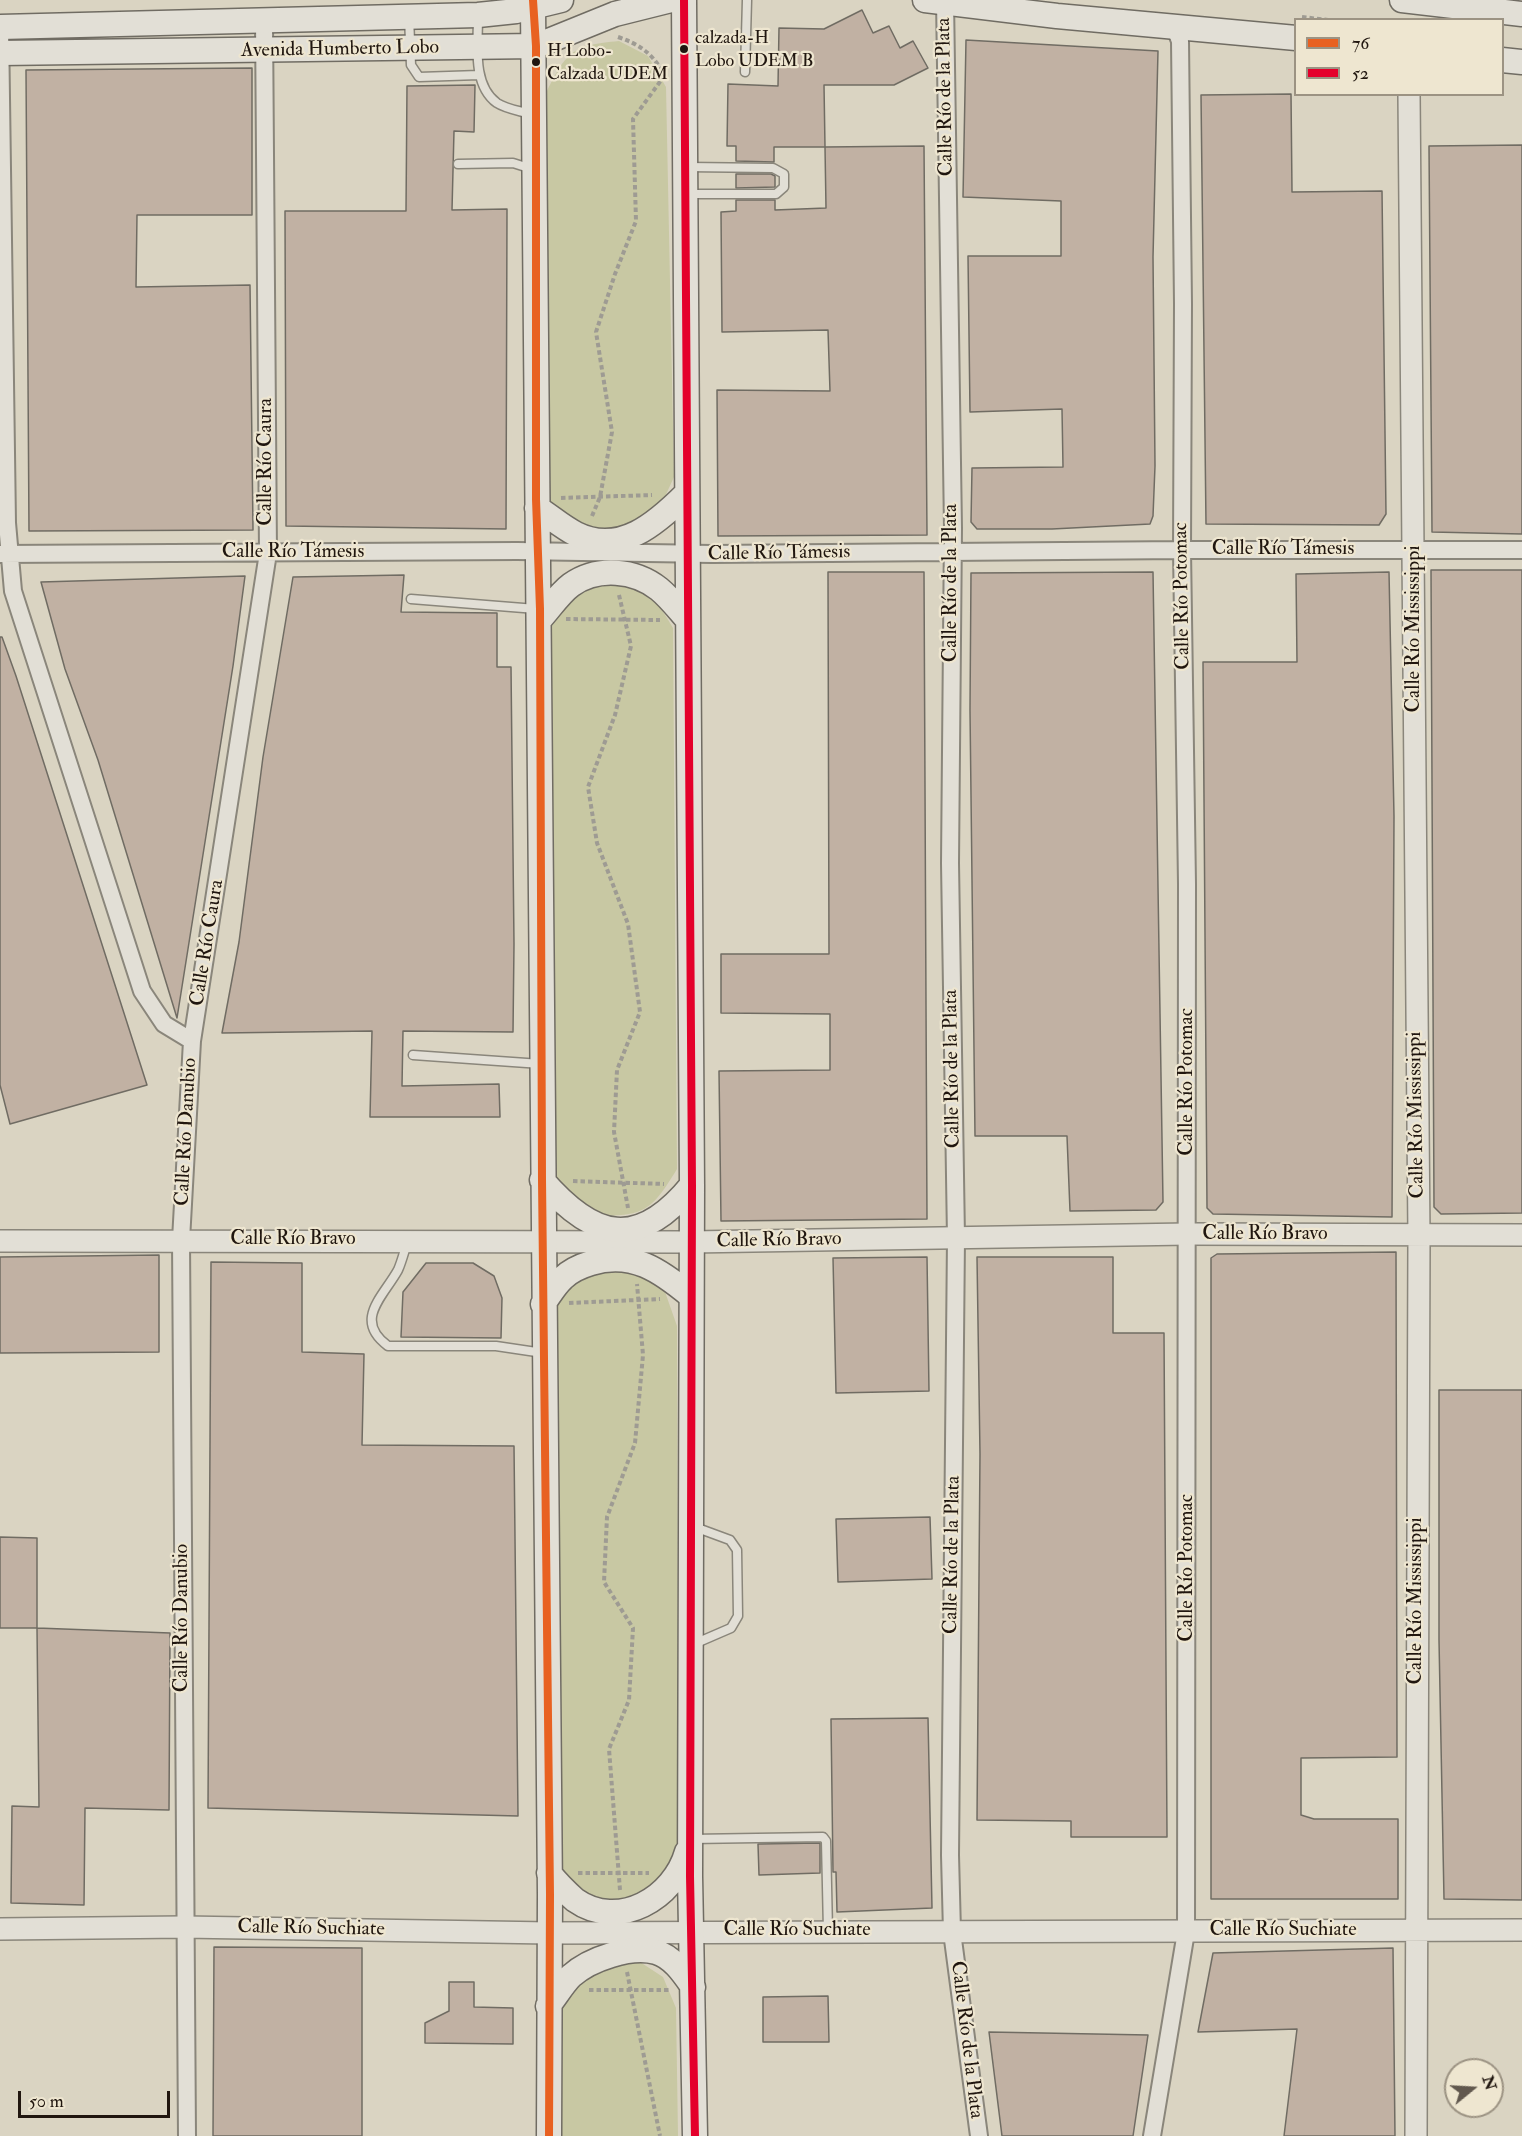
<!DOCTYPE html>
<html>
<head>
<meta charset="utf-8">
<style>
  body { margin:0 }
  #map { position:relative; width:1522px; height:2136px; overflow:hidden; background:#dad4c2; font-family:"IM FELL Double Pica",serif }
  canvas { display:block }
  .legend { position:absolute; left:1294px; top:18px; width:210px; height:78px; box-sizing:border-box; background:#eee6d0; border:2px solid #9c9383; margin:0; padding:8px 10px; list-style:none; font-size:18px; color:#20160f }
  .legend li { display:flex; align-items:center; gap:12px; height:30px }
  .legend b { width:30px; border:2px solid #9c9383 }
  .north { position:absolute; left:1444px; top:2058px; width:60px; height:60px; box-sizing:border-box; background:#eee6d0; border:2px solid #9c9383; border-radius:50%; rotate:72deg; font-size:16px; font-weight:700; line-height:24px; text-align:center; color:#20160f }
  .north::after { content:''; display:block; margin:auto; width:21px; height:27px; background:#61584e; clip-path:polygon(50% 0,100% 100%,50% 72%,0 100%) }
  .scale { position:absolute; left:18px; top:2091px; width:152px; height:27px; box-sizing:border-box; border:3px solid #20160f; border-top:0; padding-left:8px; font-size:18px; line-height:21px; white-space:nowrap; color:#20160f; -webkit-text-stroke:4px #eee6d0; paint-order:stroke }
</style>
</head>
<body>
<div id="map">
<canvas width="1522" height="2136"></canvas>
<ul class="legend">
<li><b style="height:8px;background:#e86121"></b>76</li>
<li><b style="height:8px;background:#e4002b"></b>52</li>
</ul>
<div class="north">N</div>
<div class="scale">50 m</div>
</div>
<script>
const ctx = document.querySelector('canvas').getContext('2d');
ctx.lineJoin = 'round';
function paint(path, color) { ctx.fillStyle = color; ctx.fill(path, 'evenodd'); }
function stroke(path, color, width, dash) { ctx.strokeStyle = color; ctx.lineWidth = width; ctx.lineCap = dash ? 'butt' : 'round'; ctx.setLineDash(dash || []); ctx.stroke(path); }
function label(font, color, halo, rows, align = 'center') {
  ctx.font = font + ' "IM FELL Double Pica",serif'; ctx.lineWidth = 4.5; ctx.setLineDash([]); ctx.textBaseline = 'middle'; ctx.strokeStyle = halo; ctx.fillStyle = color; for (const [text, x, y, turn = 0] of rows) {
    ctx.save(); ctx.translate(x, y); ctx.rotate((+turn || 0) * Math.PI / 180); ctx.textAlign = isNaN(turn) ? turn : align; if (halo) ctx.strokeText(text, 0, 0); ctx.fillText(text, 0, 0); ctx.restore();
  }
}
const green = new Path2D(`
  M619 41 648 56 666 87 674 477 657 514 623 534 578 530 550 510 544 471 547 91C567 51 573 45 619 41Z
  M598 583C643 583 651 590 673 628L677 1169C651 1212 644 1216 594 1216L549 1173 547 633 567 600Z
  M605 1263 636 1265 664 1289 677 1326 678 1860 656 1896 624 1909 564 1885 553 1849 552 1309 571 1281Z
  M640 1962 663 1977 676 2008 678 2136H557L555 2008 576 1979 604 1965Z`);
const building = new Path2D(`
  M862 10 873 33 889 26 900 48 913 41 928 68 894 85H824L825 147H774V162L736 161V146H727L728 84 778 86 779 28 824 29Z
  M966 40 1158 51 1153 257 1155 466 1153 516 1150 524 1052 529H977L971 522 972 468 1063 467 1062 409 970 412 968 256H1061V201L963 197Z
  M252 68V215H137L136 287 250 285 253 530 29 531 26 70Z
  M475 85 474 132 454 131 452 210 507 209 506 529 286 526 285 211H406L407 86Z
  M1291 94 1292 192 1382 191 1386 514 1379 525 1206 524 1201 95Z
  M1522 145V534L1432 532 1429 146Z
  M924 146 927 535 718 536 717 390 830 391 828 330 722 332 721 212 736 211V200H775V210L826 208 825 147Z
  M736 174H771L775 176V187L736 188Z
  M1431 570H1522V1213L1441 1214 1434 1207Z
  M828 572H924L927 1219 721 1221 719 1071 830 1070V1014L721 1013V954H829Z
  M1153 572 1163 1202 1156 1210 1070 1211 1067 1136H975L970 710 971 573Z
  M1389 572 1394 816 1392 1217 1213 1214 1207 1208 1203 662H1297L1296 574Z
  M404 575 401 612 497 613V667H511L514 944 513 1032 403 1031 402 1086 499 1084 500 1117H370L372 1031 222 1033 239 942 263 757 293 577Z
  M245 576 233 666 177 1018 98 760 65 669 41 582Z
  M0 637H2L16 676 147 1085 10 1124 0 1085Z
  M1396 1252 1397 1757 1301 1758V1815L1314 1819H1398V1899H1211V1258L1217 1254Z
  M159 1255V1352L0 1353V1257Z
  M927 1257 929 1391 836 1393 833 1258Z
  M977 1257H1113V1333H1164L1167 1837H1071V1821L977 1820 980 1454Z
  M211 1262 302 1263V1352L364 1354 362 1445 514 1446 518 1816 208 1808Z
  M426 1263H473L494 1276 502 1298 501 1338 401 1337 403 1292Z
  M1439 1390H1522V1900L1444 1899 1439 1640Z
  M930 1517 932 1579 838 1582 836 1519Z
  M0 1537 37 1538V1628H0Z
  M37 1628 170 1633 169 1810 85 1808 84 1905 11 1903 12 1806 39 1807Z
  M928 1718 932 1908 837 1912 836 1872H833L831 1719Z
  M820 1843V1873L759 1875 758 1844Z
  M214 1947 362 1948V2136H213Z
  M1393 1948 1395 2136H1284L1297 2029 1198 2032 1213 1953Z
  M449 1982H474V2007L513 2008V2044L425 2043V2023L449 2011Z
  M828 1996 829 2042H763V1997Z
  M989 2032 1148 2035 1133 2136H1002Z`);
const path = new Path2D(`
  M1302 17 1328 20
  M618 37C638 44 651 52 662 71
  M561 498 652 495
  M592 516 600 497 612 432 596 332 615 274 636 221 633 119 662 79
  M619 595 631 646 615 715 588 787 597 843 628 924 640 1012 617 1070 614 1132 628 1208
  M566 619 660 620
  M573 1181 664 1184
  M569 1303 660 1299
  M578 1873H649
  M620 1890 609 1749 629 1700 633 1628 604 1582 607 1517 635 1443 643 1355 637 1284
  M627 1972 660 2136
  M589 1990H669`);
const service = new Path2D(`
  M409 17 411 65 419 77 479 75
  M478 18C478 44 472 85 497 103 506 109 521 111 533 115
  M745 72 747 0
  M458 164 513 163 532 169
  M687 167 773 168 784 174V187L776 194H687
  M411 599 536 609
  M413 1055 541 1064
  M407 1243C404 1252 402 1261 398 1270 383 1297 353 1320 388 1346H496L543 1353
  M692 1526 730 1540 737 1550 738 1616 731 1628 694 1644
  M691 1839 823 1837 826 1841 828 1931`);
const minor = new Path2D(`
  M945 0 953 528 950 863 956 1238 950 1855 952 1932 979 2136
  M0 27 7 523 13 591 142 991 164 1024 192 1041
  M0 554 517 551 712 554 1182 550H1522
  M187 2136 181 1240 192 1041 268 553 264 21
  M1152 2136 1186 1932 1187 884 1182 550 1183 304 1180 41 1174 26`);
const tertiary = new Path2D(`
  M1409 94 1419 1236 1416 2136
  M0 1241 691 1242 1188 1234 1522 1235
  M0 1929 184 1927 549 1933 1522 1930`);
const secondary = new Path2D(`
  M684 0 692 1185 690 1876 695 2136
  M925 0 1057 16 1296 38
  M1402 0 1522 14
  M533 7 550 1894 549 2136
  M0 27 478 15 516 11 561 0
  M0 53 536 46 615 14 671 0
  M1502 60 1522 62
  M537 508C550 516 562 527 576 534 620 556 657 523 686 494
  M540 619C550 608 560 593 571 585 598 566 635 570 659 589 670 598 679 610 688 620
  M542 1180C594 1240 638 1251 692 1185
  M543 1304C549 1296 555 1285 563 1278 570 1271 581 1266 591 1263 632 1250 661 1271 691 1296
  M549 1873C557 1883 566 1892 575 1900 619 1931 674 1898 687 1852
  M548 2006C556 1996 563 1984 571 1976 590 1959 631 1945 656 1952 673 1957 684 1974 693 1987`);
const bus1 = new Path2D(`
  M533 0 536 46V499L540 609 542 1180 550 1894 549 2136`);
const bus2 = new Path2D(`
  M684 0 692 1185 690 1876 695 2136`);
const markers = [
  [684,49,5,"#20160f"],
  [536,62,5,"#20160f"]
];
const busNames = [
  ["calzada-H",695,39],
  ["Lobo UDEM B",695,62],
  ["H Lobo-",547,52],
  ["Calzada UDEM",547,75]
];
const streetNames = [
  ["Avenida Humberto Lobo",340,50,-1],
  ["Calle Río de la Plata",946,97,-91],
  ["Calle Río Caura",267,462,-90],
  ["Calle Río Támesis",1283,550],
  ["Calle Río Támesis",293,553],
  ["Calle Río Támesis",779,554,-1],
  ["Calle Río de la Plata",952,583,-90],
  ["Calle Río Potomac",1183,596,-91],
  ["Calle Río Mississippi",1415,629,-90],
  ["Calle Río Caura",208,943,-81],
  ["Calle Río de la Plata",953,1069,-91],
  ["Calle Río Potomac",1188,1082,-90],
  ["Calle Río Mississippi",1417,1115,-91],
  ["Calle Río Danubio",187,1132,-87],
  ["Calle Río Bravo",1265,1235],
  ["Calle Río Bravo",293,1240],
  ["Calle Río Bravo",779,1241,-1],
  ["Calle Río de la Plata",953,1555,-89],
  ["Calle Río Potomac",1188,1568,-90],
  ["Calle Río Mississippi",1417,1601,-90],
  ["Calle Río Danubio",183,1618,-90],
  ["Calle Río Suchiate",311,1929,1],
  ["Calle Río Suchiate",797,1931],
  ["Calle Río Suchiate",1283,1931],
  ["Calle Río de la Plata",966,2040,83]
];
paint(green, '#c8c8a3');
paint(building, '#c1b1a3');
stroke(building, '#706c63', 1.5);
stroke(service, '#8a867b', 11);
stroke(minor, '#8a867b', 20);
stroke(tertiary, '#8a867b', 24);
stroke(secondary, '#706c63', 27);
stroke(path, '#9e9b93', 4, [4.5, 3]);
stroke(service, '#e2dfd6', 8);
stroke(minor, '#e2dfd6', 16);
stroke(tertiary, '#e2dfd6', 21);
stroke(secondary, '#e2dfd6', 24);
stroke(bus1, '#e86121', 8);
stroke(bus2, '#e4002b', 8);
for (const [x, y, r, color] of markers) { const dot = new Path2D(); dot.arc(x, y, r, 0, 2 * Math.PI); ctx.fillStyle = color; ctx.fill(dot); stroke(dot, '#eee6d0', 2); }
label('18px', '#20160f', '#eee6d0', busNames, 'left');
label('20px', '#20160f', '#eee6d0', streetNames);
</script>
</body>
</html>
